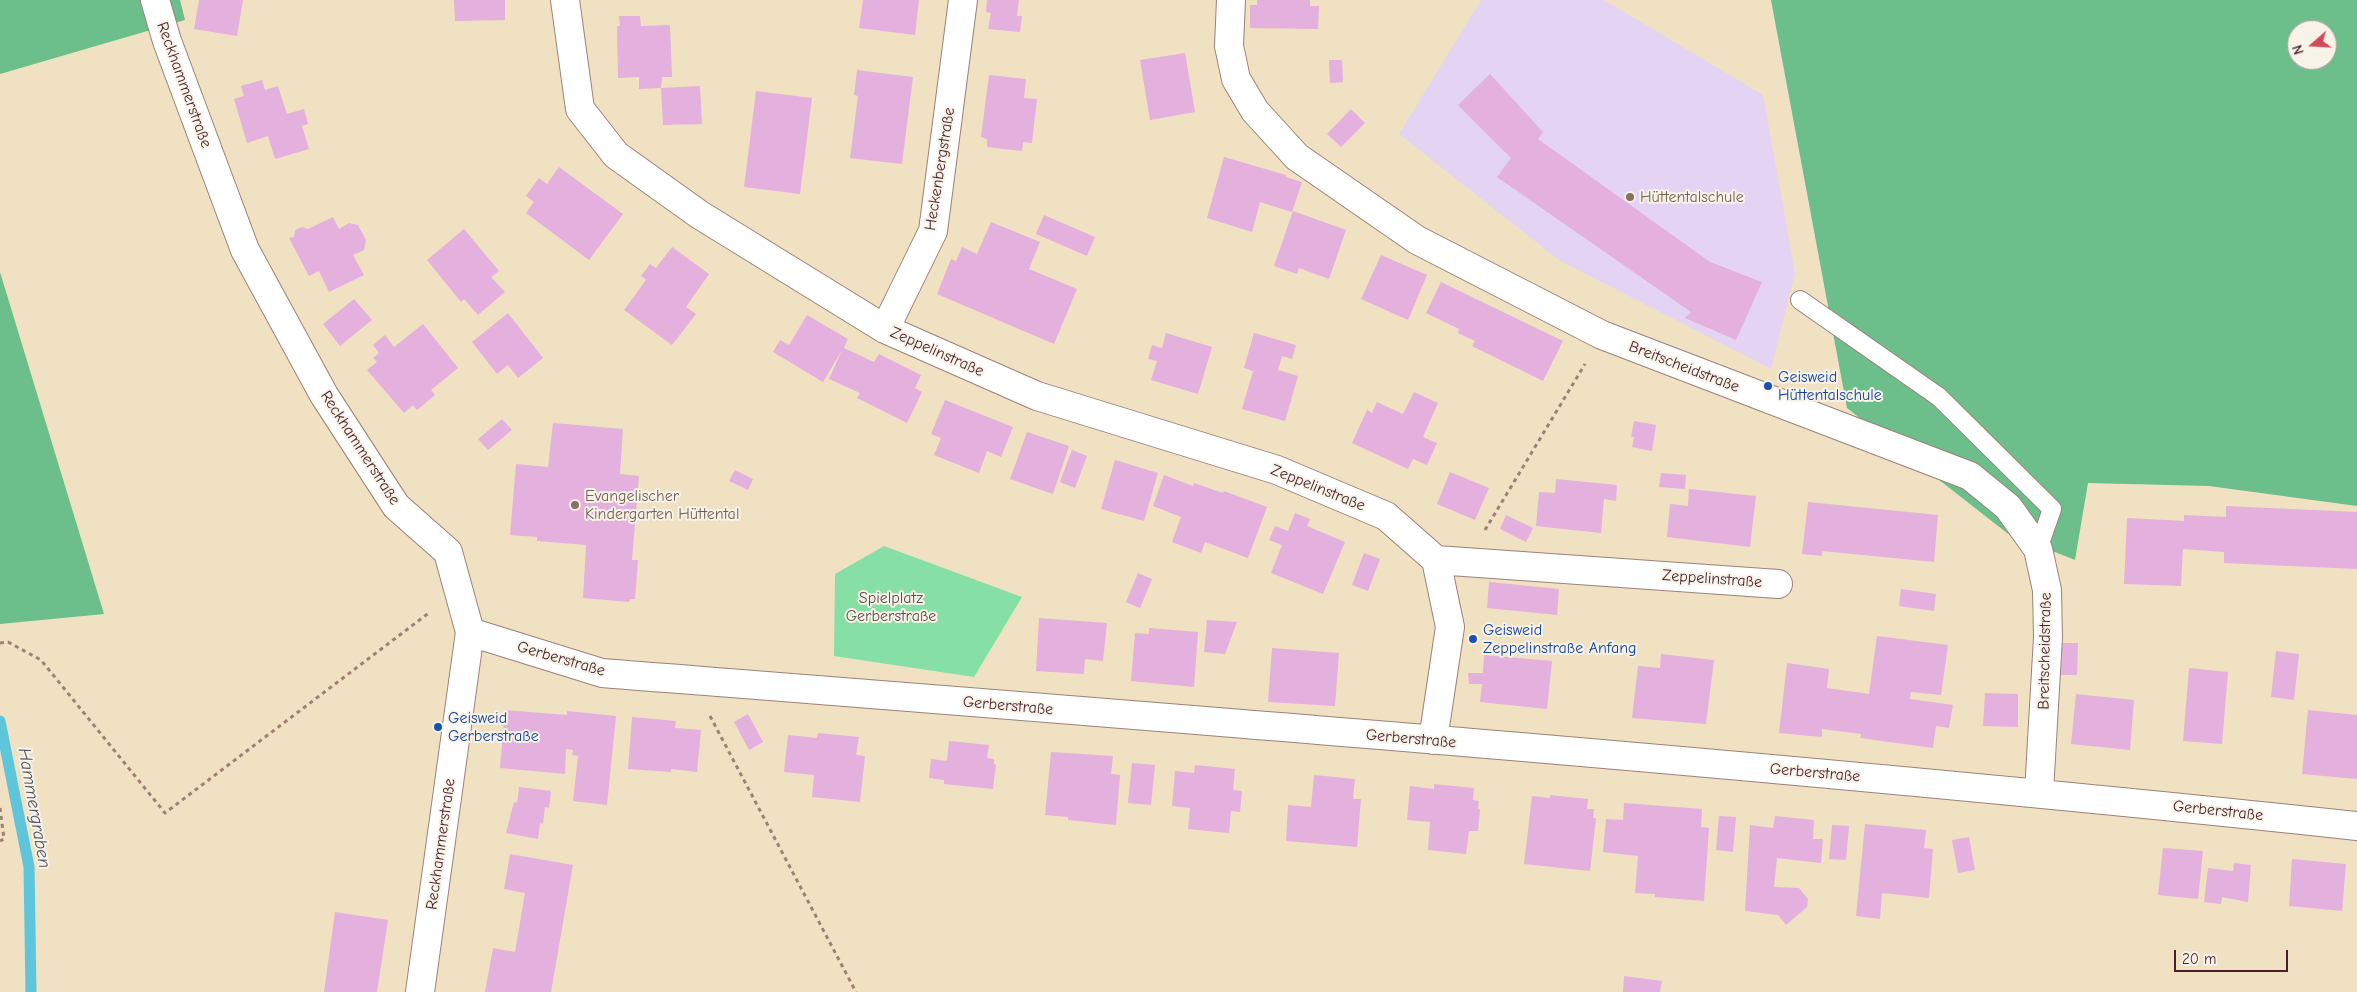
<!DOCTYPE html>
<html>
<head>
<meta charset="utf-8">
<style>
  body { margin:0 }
  #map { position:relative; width:2357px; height:992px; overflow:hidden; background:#f0e1c3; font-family:"Comic Neue",sans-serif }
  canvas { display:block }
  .north { position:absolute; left:2287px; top:20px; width:50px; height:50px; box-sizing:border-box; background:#f7f3e8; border:1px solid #b29e9c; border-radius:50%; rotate:251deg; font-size:14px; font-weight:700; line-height:20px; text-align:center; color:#4a1f2b }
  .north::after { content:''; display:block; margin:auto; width:18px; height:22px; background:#d1495b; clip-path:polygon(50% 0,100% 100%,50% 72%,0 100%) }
  .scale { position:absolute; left:2174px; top:950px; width:114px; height:22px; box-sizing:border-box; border:2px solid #4a1f2b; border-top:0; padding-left:6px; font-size:15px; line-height:18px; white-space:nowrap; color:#4a1f2b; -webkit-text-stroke:4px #f7f3e8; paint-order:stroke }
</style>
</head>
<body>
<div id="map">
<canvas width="2357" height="992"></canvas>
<div class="north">N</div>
<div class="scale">20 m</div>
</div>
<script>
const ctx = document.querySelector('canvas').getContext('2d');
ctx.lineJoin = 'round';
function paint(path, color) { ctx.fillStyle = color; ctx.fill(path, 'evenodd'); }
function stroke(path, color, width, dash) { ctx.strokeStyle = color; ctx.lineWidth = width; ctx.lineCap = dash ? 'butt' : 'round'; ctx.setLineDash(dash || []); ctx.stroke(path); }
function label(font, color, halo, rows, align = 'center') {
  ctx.font = font + ' "Comic Neue",sans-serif'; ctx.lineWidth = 4; ctx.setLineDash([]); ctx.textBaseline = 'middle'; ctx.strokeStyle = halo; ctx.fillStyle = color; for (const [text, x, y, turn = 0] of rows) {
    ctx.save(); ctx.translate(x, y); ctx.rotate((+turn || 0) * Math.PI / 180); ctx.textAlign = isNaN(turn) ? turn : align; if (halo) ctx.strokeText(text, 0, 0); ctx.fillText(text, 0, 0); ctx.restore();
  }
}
const built = new Path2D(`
  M1481 0H1604L1763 95 1795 273 1771 369 1559 260 1399 134Z`);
const green = new Path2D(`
  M884 546 1022 597 974 677 834 656 835 574Z`);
const forest = new Path2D(`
  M0 0H180L185 20 0 74Z
  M1771 0H2357V506L2209 486 2088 483 2075 560 2007 533 1847 408ZM2297 30H2327V60H2297Z
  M0 272 104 614 0 624Z`);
const stream = new Path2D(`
  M0 721 29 867 31 992`);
const building = new Path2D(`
  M199 0H243L237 36 194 29Z
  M454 0H505V20L455 21Z
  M863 0H919L915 35 859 28Z
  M987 0H1019L1017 16H1022L1020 32 988 29 991 13 986 12Z
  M1257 0H1310V6H1319L1318 29 1250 28V5H1257Z
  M619 16H640L641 26 670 25 672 77H662L661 88 700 86 702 124 663 125 661 88 639 89V77L618 78 617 26H620Z
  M1185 53 1195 112 1150 120 1140 60Z
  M1329 60H1342L1343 82 1330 83Z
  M857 70 913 77 902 164 850 158 858 96 854 95Z
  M1490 74 1543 132 1538 139 1710 262 1762 282 1736 340 1685 318 1691 312 1497 177 1511 158 1458 105Z
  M989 75 1026 79 1024 98 1037 99 1032 143 1023 142 1022 151 987 147V139L981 137Z
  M262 80 265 90 278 86 287 114 304 109 308 124 302 126 309 149 275 159 268 136 247 143 234 99 244 96 241 86Z
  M756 91 812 98 800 194 744 187Z
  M1351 109 1365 123 1341 147 1327 134Z
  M1224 157 1286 175V177L1302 182 1292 212 1260 202 1252 232 1207 218Z
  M559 167 623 214 589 260 526 213 534 202 526 196 539 178 547 184Z
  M1293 211 1346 230 1329 279 1299 268 1297 274 1274 266Z
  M1044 215 1095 237 1087 256 1036 234Z
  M333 217 339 229 349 223 358 225 366 240 364 250 353 255 364 275 329 292 319 271 309 276 289 238 294 237 295 230 302 227 308 229Z
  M991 222 1040 242 1029 269 1077 289 1054 344 937 294 951 259 956 261 962 247 977 254Z
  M464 229 499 271 491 277 505 292 478 315 464 299 461 302 427 260Z
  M672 247 709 274 686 307 696 314 672 345 624 310 646 280 641 276 650 264 656 268Z
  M1381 255 1427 275 1408 320 1361 299Z
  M1441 282 1563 341 1543 381 1472 346 1475 341 1458 333 1459 329 1426 313Z
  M354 299 372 320 340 346 323 324Z
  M508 313 543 358 518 378 508 365 497 374 472 342Z
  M807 315 848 339 844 348 874 362 879 354 921 375 915 388 922 392 907 423 857 398 860 393 829 379 842 350 823 382 773 352 780 340 789 345Z
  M423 324 458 368 431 390 435 395 417 410 413 405 404 413 367 370 377 362 373 358 379 353 373 345 385 335 394 347Z
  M1166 333 1212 347 1198 394 1151 380 1157 361 1148 359 1152 345 1162 348Z
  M1254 333 1296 345 1292 359 1282 356 1278 370 1298 376 1285 421 1242 409 1253 371 1244 368Z
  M1414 392 1438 403 1423 437 1437 443 1427 465 1413 459 1408 469 1352 443 1367 410 1372 413 1377 402 1403 414Z
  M945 400 1013 427 1001 457 987 451 979 473 934 455 941 438 931 434Z
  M502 419 512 430 488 450 478 439Z
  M1634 421 1656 425 1652 451 1632 447 1634 437H1631Z
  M553 423 623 429 620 474 639 476 632 560H638L635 599H630L629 602 583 598 586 545 537 541V537L510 535 516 464 548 467Z
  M1027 432 1069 446 1053 494 1010 479Z
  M1072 450 1087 456 1075 488 1060 482Z
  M1115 460 1158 473 1144 521 1101 509Z
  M735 470 753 479 748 490 729 481Z
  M1450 472 1489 488 1475 520 1437 504Z
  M1661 473 1686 475 1685 489 1659 487Z
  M1164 475 1193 486 1194 483 1223 493 1224 491 1267 507 1248 558 1205 542 1201 553 1172 542 1181 517 1153 506Z
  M1556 479 1617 485 1616 501 1604 499 1601 533 1536 526 1539 492 1555 493Z
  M1689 489 1756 496 1750 547 1667 537 1670 504 1688 506Z
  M1808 502 1938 515 1934 562 1822 551V556L1802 554Z
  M2226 506 2357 512V569L2224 563V552L2183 549 2181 586 2124 584 2127 518 2184 521V515L2226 517Z
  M1295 513 1310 519 1307 526 1345 542 1323 594 1271 573 1282 545 1269 540 1275 526 1288 531Z
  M1506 515 1533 528 1526 542 1500 529Z
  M1364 553 1380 559 1368 591 1352 585Z
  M1138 573 1152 579 1140 608 1126 602Z
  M1489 582 1559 589 1557 615 1487 608Z
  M1901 589 1936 594 1934 611 1899 606Z
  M1039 618 1107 623 1103 661 1085 659 1084 674 1036 671Z
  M1207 620 1237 622 1225 654 1204 652Z
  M1149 628 1198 632 1194 687 1131 681 1135 633 1149 634Z
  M1877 636 1948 645 1941 695 1911 692 1910 699 1953 705 1949 728 1936 726 1933 748 1860 738 1861 734 1822 729V737L1779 733 1787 663 1829 669 1827 688 1869 694Z
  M2062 643H2078L2077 675H2061Z
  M1272 648 1339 653 1335 706 1268 702Z
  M2276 651 2299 654 2294 700 2271 697Z
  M1661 654 1714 660 1706 724 1632 718 1638 666 1660 668Z
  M1484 655 1552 661 1547 709 1480 702 1482 684H1469L1468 673H1483Z
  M2189 668 2228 672 2222 744 2183 741Z
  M1985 693 2018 694V727L1983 726Z
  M2076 694 2134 700 2130 750 2071 744Z
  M505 710 567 715V711L616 716 607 805 573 801 578 756 572 755 573 750 566 749 565 774 500 768Z
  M2308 710 2357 715V779L2302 774Z
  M748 714 763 742 749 750 734 722Z
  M632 717 676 721 675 728 701 730 697 772 671 769V772L628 769Z
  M818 733 859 737 856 755 865 756 860 802 812 797 814 775 784 772 788 735 817 738Z
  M949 741 989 745 987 758 994 759V764L996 765 993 789 944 784V780L929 778 931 759 947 761Z
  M1051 752 1113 756 1111 774 1120 775 1116 825 1068 820V817L1045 815Z
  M1132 763 1155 765 1151 805 1128 803Z
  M1195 765 1235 769 1233 790 1242 791 1240 812 1231 811 1229 833 1188 829 1190 808 1172 806 1175 771 1194 773Z
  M1314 775 1355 779 1353 799H1361L1357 847 1286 841 1288 805 1311 807Z
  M1434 784 1474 788 1473 800 1479 801 1478 809H1480L1478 831H1469L1466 854 1428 850 1430 822 1407 820 1410 786 1434 789Z
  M519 787 551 791 549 808 545 807 543 824 540 823 538 839 506 833 514 802 517 803Z
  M1550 795 1588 799 1587 809H1594L1593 818H1596L1590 871 1524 864 1532 796 1550 798Z
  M1624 803 1702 809 1701 827 1709 828 1704 901 1655 897V894L1635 893 1638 856 1603 852 1606 819 1623 820Z
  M1719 816 1736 817 1733 852 1716 850Z
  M1775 816 1814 820 1813 839H1823L1821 863 1777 858 1774 887 1799 888 1808 899 1807 907 1786 925 1778 915 1745 911 1750 825 1773 828Z
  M1865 824 1926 830 1924 848 1933 849 1929 898 1882 893 1880 919 1856 916Z
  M1832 825 1849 826 1846 860 1829 859Z
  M1969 837 1975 870 1958 873 1952 840Z
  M2163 848 2203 851 2198 899 2158 895Z
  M510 854 573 865 551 992H485L493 948 515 952 525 893 504 889Z
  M2292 859 2346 864 2342 911 2289 906Z
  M2234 863 2251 865 2248 902 2222 897 2221 904 2204 902 2208 868 2233 871Z
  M335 912 388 920 377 992H324Z
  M1624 976 1662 981 1660 992H1623Z`);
const path = new Path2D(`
  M1485 530 1585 364
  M0 643 8 642 41 660 165 813 430 612
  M710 716 856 992
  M0 808 4 839 0 841`);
const lane = new Path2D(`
  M1800 300 1939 397 2052 509 2038 549`);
const street = new Path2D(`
  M155 0 167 41 245 250 324 395 396 506 448 552 470 632 420 992
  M565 0 580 109 616 155 700 215 885 329 1037 396 1277 470 1386 516 1436 560 1450 627 1433 740
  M1231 0 1229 46 1236 79 1255 111 1297 157 1417 240 1602 335 1970 476 2008 507 2038 549 2047 590 2048 637 2039 792
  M885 329 933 231 963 0
  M1436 560 1778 584
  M470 632 602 673C1187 719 1773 764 2357 826`);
const markers = [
  [1630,197,5,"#8d6e63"],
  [1768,386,5,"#1a4fb4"],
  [575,505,5,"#8d6e63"],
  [1473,639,5,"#1a4fb4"],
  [438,727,5,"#1a4fb4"]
];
const streetNames = [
  ["Reckhammerstraße",184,85,70],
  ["Heckenbergstraße",940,169,-81],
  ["Zeppelinstraße",937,352,24],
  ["Breitscheidstraße",1684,367,21],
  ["Reckhammerstraße",360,448,57],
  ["Zeppelinstraße",1318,488,22],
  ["Zeppelinstraße",1712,579,4],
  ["Breitscheidstraße",2045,651,-89],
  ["Gerberstraße",561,659,16],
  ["Gerberstraße",1008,706,5],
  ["Gerberstraße",1411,739,5],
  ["Gerberstraße",1815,773,5],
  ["Gerberstraße",2218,811,6],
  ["Reckhammerstraße",441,844,-82]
];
const educationNames = [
  ["Hüttentalschule",1640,197],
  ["Evangelischer",585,496],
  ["Kindergarten Hüttental",585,514]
];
const transitNames = [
  ["Geisweid",1778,377],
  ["Hüttentalschule",1778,395],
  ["Geisweid",1483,630],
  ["Zeppelinstraße Anfang",1483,648],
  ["Geisweid",448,718],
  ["Gerberstraße",448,736]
];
const parkNames = [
  ["Spielplatz",891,598],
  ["Gerberstraße",891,616]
];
const waterNames = [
  ["Hammergraben",34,808,80]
];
paint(built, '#e4d3f2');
paint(green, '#86e0a6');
paint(forest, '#6cbe8b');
stroke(stream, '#5ec5db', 11);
paint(building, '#e4b0dd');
stroke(lane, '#9d8077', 20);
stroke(street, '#9d8077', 30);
stroke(path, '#9d8077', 3, [4, 4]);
stroke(lane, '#fff', 18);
stroke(street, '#fff', 28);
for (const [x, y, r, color] of markers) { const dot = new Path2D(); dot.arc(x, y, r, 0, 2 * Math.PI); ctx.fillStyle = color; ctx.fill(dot); stroke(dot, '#f7f3e8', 2); }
label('16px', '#4a1f2b', '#f7f3e8', streetNames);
label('16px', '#785e54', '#f7f3e8', educationNames, 'left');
label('16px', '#164399', '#f7f3e8', transitNames, 'left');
label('16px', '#594f4a', '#f7f3e8', parkNames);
label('italic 18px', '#505160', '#f7f3e8', waterNames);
</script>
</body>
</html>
